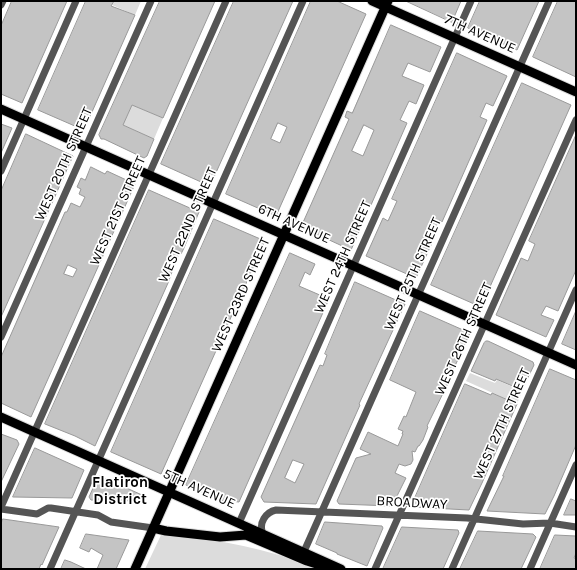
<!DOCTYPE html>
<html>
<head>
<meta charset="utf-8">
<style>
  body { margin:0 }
  #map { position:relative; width:577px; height:570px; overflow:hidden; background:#fff; font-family:Karla,sans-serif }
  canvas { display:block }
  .frame { position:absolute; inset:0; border:2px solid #000; pointer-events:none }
</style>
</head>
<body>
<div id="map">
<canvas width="577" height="570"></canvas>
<div class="frame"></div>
</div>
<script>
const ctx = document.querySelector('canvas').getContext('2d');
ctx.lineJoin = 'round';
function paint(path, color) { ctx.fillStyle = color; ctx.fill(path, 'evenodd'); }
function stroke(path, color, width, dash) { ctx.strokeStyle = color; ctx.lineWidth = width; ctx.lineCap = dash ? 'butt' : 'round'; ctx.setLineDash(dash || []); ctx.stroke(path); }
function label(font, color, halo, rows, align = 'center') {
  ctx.font = font + ' Karla,sans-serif'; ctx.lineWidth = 3.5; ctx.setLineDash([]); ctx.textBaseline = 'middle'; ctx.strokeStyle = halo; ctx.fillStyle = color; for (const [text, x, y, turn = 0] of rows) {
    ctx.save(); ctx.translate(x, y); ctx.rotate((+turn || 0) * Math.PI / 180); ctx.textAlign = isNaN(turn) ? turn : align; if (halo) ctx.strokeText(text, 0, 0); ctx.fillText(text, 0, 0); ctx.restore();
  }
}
const green = new Path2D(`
  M114 1H141L135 15 112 5Z
  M132 105 163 118 154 139 123 125Z
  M470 373 495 383 497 380 522 391 517 404 466 381Z
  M161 535C171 534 183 537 194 538 239 543 281 554 322 569H145Z`);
const building = new Path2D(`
  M12 1H67L22 103 1 94V26Z
  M86 1H114L111 6 135 15 84 130 38 110Z
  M160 1H215L163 118 132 105 123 125 154 139 147 156 144 158 104 139H101L99 135Z
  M234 1H293L210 186 161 164Z
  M311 1H337L366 14 276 216 226 194ZM278 123 287 127 280 143 271 139Z
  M406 1H461L452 22Z
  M480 1H539L517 50 468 28Z
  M558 1H576V77L533 57Z
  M391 25 441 47 430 72 408 63 402 76 424 85 416 104 409 101 400 120 407 123 371 205 364 202 362 208 359 215 365 218 351 250 301 227 349 119 345 117 347 111 352 113ZM364 125 374 130 363 156 352 151Z
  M457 53 507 76 493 106 486 103 480 117 487 120 442 222 439 220 429 242 432 243 416 278 366 256 383 218 388 221 397 201 392 199Z
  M522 83 571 105 481 307 431 285Z
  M1 124 12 128 1 153Z
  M26 134 73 156 1 317V191Z
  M576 135V270L558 311 546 306 541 315 554 320 546 337 496 315 521 258 528 261 535 244 529 241Z
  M91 167 105 174 107 171 135 184 31 417 1 403V357L65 212H67L71 203 80 207 85 197 79 194 81 189 77 187 81 178 85 180ZM68 265 77 269 73 277 64 274Z
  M149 190 199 212 184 248 181 254 179 253 168 283 95 446 75 436 45 424Z
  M214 219 265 241 161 474 111 452Z
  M290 253 315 264 310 275 305 272 299 286 329 299 239 502 220 500 186 485Z
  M355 282 405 304 359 404 360 405 316 504 264 502 261 497 320 365 323 366 327 355 325 354ZM293 460 304 464 295 483 285 478Z
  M420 311 470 333 450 377H451L427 426 428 427 423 440 419 446H418L415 452 412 451 413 460 411 464 405 466 399 464 395 473 406 478 392 506 339 504 337 501 356 458 371 454 360 449 368 432 398 446 403 434H402L403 431 398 429 404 416 406 417 416 392 390 380Z
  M576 311V350L562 344Z
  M486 341H488L533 362 534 365 522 390 496 379 495 381 471 371 484 343Z
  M550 369 576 380V445L554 496 545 514 487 511 504 476H503Z
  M465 384 491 395 492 393 517 404 482 483 469 510 411 507Z
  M1 434 17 440 19 444 1 482Z
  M35 448 84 470 72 498 13 497Z
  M100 476 142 495 144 496 143 500 141 501 91 500 89 497 98 477Z
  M571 499 576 501V515H564Z
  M3 519 59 527 42 565 41 564 39 569H1V524Z
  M325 522 382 526 383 528 367 566 337 554V553L316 544Z
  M402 527 458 530 459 533 443 569H383Z
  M478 531 533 534 536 537 521 569H460Z
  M86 534 129 540 116 569H97L103 555 91 548 89 552 80 548Z
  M555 535 576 536V553L574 558 576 559V569H540Z
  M65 560 71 562 86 569H61Z`);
const minor = new Path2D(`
  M1 5 3 1
  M1 171 76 1
  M1 337 151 1
  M1 507 226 1
  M1 509 37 514 48 508H51L98 515 111 522 153 528
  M239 523 471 1
  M263 534C258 523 266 512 276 510L467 518 523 524 550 523 576 527
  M302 556 549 1
  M50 569 303 1
  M375 569 576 120
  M452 569 576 290
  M530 569 576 465`);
const major = new Path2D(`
  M372 1 576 92
  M1 109 576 365
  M1 417 341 569
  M153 528 166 531 220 537 246 535 307 561 326 567
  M135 569 388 1`);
const streetNames = [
  ["7TH AVENUE",480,34,24],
  ["WEST 20TH STREET",64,164,-66],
  ["WEST 21ST STREET",118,211,-66],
  ["6TH AVENUE",294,224,24],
  ["WEST 22ND STREET",188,225,-66],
  ["WEST 24TH STREET",343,257,-66],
  ["WEST 25TH STREET",413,274,-66],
  ["WEST 23RD STREET",241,295,-66],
  ["WEST 26TH STREET",464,339,-66],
  ["WEST 27TH STREET",502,424,-66],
  ["5TH AVENUE",199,489,24],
  ["BROADWAY",412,503,3]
];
const neighbourhoodNames = [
  ["Flatiron",120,483],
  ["District",120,500]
];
paint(green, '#dcdcdc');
paint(building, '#c4c4c4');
stroke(building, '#999', 1);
stroke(major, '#dbdbdb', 11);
stroke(minor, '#555', 7);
stroke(major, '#000', 9);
label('14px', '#000', '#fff', streetNames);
label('bold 15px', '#000', '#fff', neighbourhoodNames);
</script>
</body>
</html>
